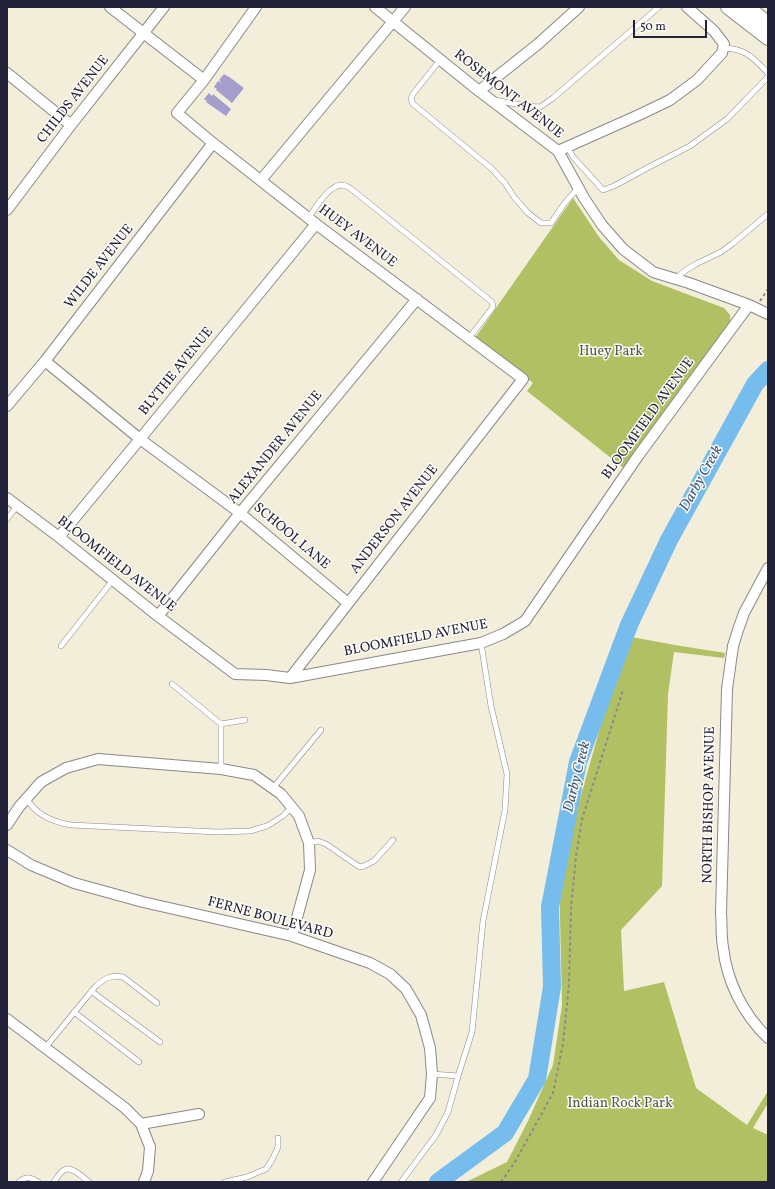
<!DOCTYPE html>
<html>
<head>
<meta charset="utf-8">
<style>
  body { margin:0 }
  #map { position:relative; width:775px; height:1189px; overflow:hidden; background:#f3eeda; font-family:Vollkorn,serif }
  canvas { display:block }
  .frame { position:absolute; inset:0; border:8px solid #22223b; pointer-events:none }
  .scale { position:absolute; left:633px; top:20px; width:74px; height:18px; box-sizing:border-box; border:2px solid #22223b; border-top:0; padding-left:5px; font-size:12px; line-height:14px; white-space:nowrap; color:#22223b; -webkit-text-stroke:3px #fdfcf7; paint-order:stroke }
</style>
</head>
<body>
<div id="map">
<canvas width="775" height="1189"></canvas>
<div class="frame"></div>
<div class="scale">50 m</div>
</div>
<script>
const ctx = document.querySelector('canvas').getContext('2d');
ctx.lineJoin = 'round';
function paint(path, color) { ctx.fillStyle = color; ctx.fill(path, 'evenodd'); }
function stroke(path, color, width, dash) { ctx.strokeStyle = color; ctx.lineWidth = width; ctx.lineCap = dash ? 'butt' : 'round'; ctx.setLineDash(dash || []); ctx.stroke(path); }
function label(font, color, halo, rows, align = 'center') {
  ctx.font = font + ' Vollkorn,serif'; ctx.lineWidth = 3; ctx.setLineDash([]); ctx.textBaseline = 'middle'; ctx.strokeStyle = halo; ctx.fillStyle = color; for (const [text, x, y, turn = 0] of rows) {
    ctx.save(); ctx.translate(x, y); ctx.rotate((+turn || 0) * Math.PI / 180); ctx.textAlign = isNaN(turn) ? turn : align; if (halo) ctx.strokeText(text, 0, 0); ctx.fillText(text, 0, 0); ctx.restore();
  }
}
const green = new Path2D(`
  M573 198 599 237 619 260 652 281 724 308 730 315 731 327 626 470 527 391 533 383 475 338Z
  M626 636 675 645 725 653 724 658 674 652 668 694 662 886 621 930 624 991 664 982 696 1088 747 1125 768 1091V1103L753 1128 768 1135V1182H466L507 1162 528 1121 553 1065 562 1005 559 873Z`);
const river = new Path2D(`
  M438 1182 505 1133 537 1079 552 987 550 907 578 762 629 625 669 540 755 384 768 370`);
const building = new Path2D(`
  M224 74 227 76H228L244 88 232 103 216 90 217 89 214 87 218 81 222 83 219 80Z
  M209 93 212 96 213 94 231 109 226 116 206 102 207 101 204 99Z`);
const path = new Path2D(`
  M760 301 768 289
  M501 1182 515 1162 553 1093 563 1044 569 984 571 908 576 856 582 819 623 690`);
const service = new Path2D(`
  M723 48C747 49 752 57 768 73
  M440 60 413 94 411 99 413 104 491 168 505 183 514 197 528 213 541 223H551L564 204 578 188
  M494 100 527 106 540 107 553 98 659 7
  M567 147 574 158 603 190 614 186 649 167 690 146 727 119 768 77
  M308 218C315 209 328 186 341 185 344 185 347 186 350 188L492 302 493 307 469 338
  M675 279 686 270 696 264 721 252 732 244 768 214
  M7 519 17 506
  M61 646 113 580
  M172 684 221 724V769
  M221 724 245 720
  M273 788 321 730
  M27 799C36 815 53 822 71 825L218 832 250 831 267 826 283 816 292 807
  M309 843 318 841 326 844 358 866 362 867 374 861 393 840
  M91 991 160 1042
  M74 1012 139 1062
  M45 1048 95 987C104 979 110 974 123 977L157 1003
  M458 1076 472 1032 483 921 505 810 507 774 491 706 481 643
  M19 1182C26 1176 31 1177 38 1182
  M54 1182C57 1178 60 1172 64 1170 71 1165 84 1178 89 1182
  M225 1182 247 1177 266 1169 272 1160 278 1147V1138
  M401 1182 436 1135 448 1112 457 1080 458 1076 432 1074`);
const minor = new Path2D(`
  M110 7 204 80
  M256 7 204 80 177 113 213 143 316 224 523 379 290 678
  M375 7 479 91 558 151 584 198 602 225 623 249 653 272 689 283 749 305 768 314
  M7 73 71 125
  M479 91 538 44 579 7
  M558 151 641 114 670 100 697 80 722 53 724 44 714 31 687 7
  M261 180 405 7
  M7 210 71 125 164 7
  M45 361 140 439 240 513 348 603
  M7 406 45 361 213 143
  M7 498 59 537 158 616 235 674 266 675 290 678 481 643 503 634 525 621 638 456 749 305
  M59 537 140 439 316 224
  M768 568 744 613 738 630 733 646 727 689 721 913C722 924 721 936 723 947 727 982 743 1014 768 1038
  M158 616 240 513 417 299
  M7 825 19 807 41 782 66 768 98 759 221 769 254 775 281 794 299 816 309 843 310 870 292 936
  M7 850 31 865 74 883 143 902 292 936 370 963 390 974 406 989 421 1015 430 1048 432 1074 430 1098 373 1182
  M7 1019 125 1108 141 1124 150 1147 148 1171 144 1182
  M141 1124 199 1114`);
const secondary = new Path2D(`
  M728 7 768 38
  M748 7 768 24`);
const streetNames = [
  ["ROSEMONT AVENUE",508,95,38],
  ["CHILDS AVENUE",74,100,-52],
  ["HUEY AVENUE",357,237,37],
  ["WILDE AVENUE",100,267,-52],
  ["BLYTHE AVENUE",177,372,-51],
  ["BLOOMFIELD AVENUE",649,419,-54],
  ["ALEXANDER AVENUE",276,448,-51],
  ["ANDERSON AVENUE",395,520,-52],
  ["SCHOOL LANE",291,537,40],
  ["BLOOMFIELD AVENUE",116,565,38],
  ["BLOOMFIELD AVENUE",416,639,-11],
  ["NORTH BISHOP AVENUE",710,805,-89],
  ["FERNE BOULEVARD",270,919,15]
];
const parkNames = [
  ["Huey Park",611,352],
  ["Indian Rock Park",620,1104]
];
const waterNames = [
  ["Darby Creek",702,479,-61],
  ["Darby Creek",578,777,-76]
];
paint(green, '#b0c062');
stroke(river, '#76bdee', 18);
paint(building, '#a59ecc');
stroke(service, '#8a888a', 6);
stroke(minor, '#8a888a', 12);
stroke(secondary, '#8a888a', 16);
stroke(path, '#8a888a', 2, [3, 3]);
stroke(service, '#fff', 5);
stroke(minor, '#fff', 10);
stroke(secondary, '#fff', 14);
label('14px', '#22223b', '#fdfcf7', streetNames);
label('14px', '#545949', '#fdfcf7', parkNames);
label('italic 15px', '#3f587a', '#fdfcf7', waterNames);
</script>
</body>
</html>
